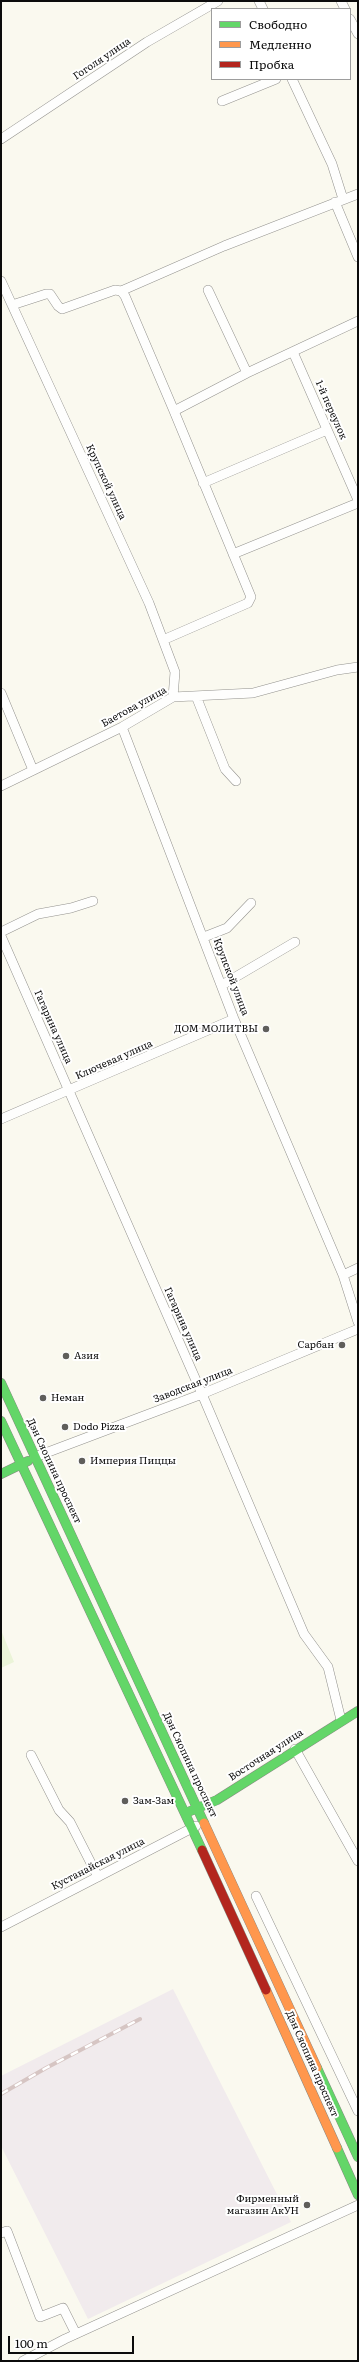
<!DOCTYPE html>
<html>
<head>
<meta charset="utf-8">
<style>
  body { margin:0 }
  #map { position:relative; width:359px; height:2362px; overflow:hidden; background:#faf9ef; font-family:Literata,serif }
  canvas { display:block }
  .frame { position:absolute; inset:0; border:2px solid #0b0b0b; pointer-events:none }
  .legend { position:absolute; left:211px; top:8px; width:140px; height:72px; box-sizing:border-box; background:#fff; border:1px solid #9d9d9d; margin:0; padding:5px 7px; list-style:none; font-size:12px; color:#0b0b0b }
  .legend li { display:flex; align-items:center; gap:8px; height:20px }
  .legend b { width:20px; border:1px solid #9d9d9d }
  .scale { position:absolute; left:8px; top:2336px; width:126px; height:18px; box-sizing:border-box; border:2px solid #0b0b0b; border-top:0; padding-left:5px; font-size:12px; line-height:14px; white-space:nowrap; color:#0b0b0b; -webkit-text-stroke:3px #fff; paint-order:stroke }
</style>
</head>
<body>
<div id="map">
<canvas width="359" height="2362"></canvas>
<div class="frame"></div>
<ul class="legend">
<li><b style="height:5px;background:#63d668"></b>Свободно</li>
<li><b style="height:5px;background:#ff974d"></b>Медленно</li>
<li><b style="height:5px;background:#b3261e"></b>Пробка</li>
</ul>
<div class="scale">100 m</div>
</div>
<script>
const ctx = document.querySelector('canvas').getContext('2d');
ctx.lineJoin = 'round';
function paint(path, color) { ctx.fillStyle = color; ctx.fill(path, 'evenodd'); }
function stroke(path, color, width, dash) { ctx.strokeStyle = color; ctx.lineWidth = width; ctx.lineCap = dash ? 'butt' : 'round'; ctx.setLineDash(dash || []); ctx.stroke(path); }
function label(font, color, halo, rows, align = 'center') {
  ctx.font = font + ' Literata,serif'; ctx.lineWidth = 4; ctx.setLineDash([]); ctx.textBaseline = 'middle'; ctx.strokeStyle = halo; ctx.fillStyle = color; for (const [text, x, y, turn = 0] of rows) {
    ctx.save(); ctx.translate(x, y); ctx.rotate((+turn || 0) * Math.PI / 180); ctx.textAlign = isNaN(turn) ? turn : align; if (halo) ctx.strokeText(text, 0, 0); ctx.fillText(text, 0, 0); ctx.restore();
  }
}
const industrial = new Path2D(`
  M173 1989 291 2222 88 2319 1 2146V2076Z`);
const pitch = new Path2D(`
  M1 1630 14 1662 1 1668Z`);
const street = new Path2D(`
  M259 1 263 9
  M341 1 345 9
  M350 19 358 34
  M292 79 332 164 343 199
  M222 101 276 79
  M1 139 147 42 218 1
  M335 202 358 257
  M1 281 149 603 175 672 173 697
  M208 290 247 373
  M121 291 224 246 358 194
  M12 305 46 294H50L58 306 62 309 115 290 121 291 125 296 174 411
  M293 352 358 500
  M203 483 327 430
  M233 554 358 503
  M163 640 248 603 251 597 174 411 247 373 358 321
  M1 693 33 770
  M196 696 225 769 236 781
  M122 727 234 1019 343 1275 358 1322
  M1 786 122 727 173 697 253 693 337 670 358 667
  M1 932 38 914 71 908 93 901
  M1 936 202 1394 304 1634 328 1667 341 1720
  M204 937 227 928 251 903
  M222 985 295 942
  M1 1119 234 1019
  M343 1275 358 1268
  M35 1457 202 1394 358 1329
  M295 1749 358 1861
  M31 1755 59 1810 70 1822 98 1877
  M256 1896 358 2111
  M1 1927 196 1826
  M1 2233 7 2231 40 2317 63 2308 76 2334
  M23 2361 65 2339 358 2205`);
const fast = new Path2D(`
  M1 1383 204 1823
  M1 1421 202 1850
  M1 1474 28 1461
  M188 1812 217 1800 358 1711
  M317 2068 358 2157
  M337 2148 358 2195`);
const slow = new Path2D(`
  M204 1823 317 2068
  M266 1990 337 2148`);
const jam = new Path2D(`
  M202 1850 266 1990`);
const rail = new Path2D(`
  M1 2094 46 2068 140 2019`);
const markers = [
  [266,1029,4,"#5f5e5b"],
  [342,1345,4,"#5f5e5b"],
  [66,1356,4,"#5f5e5b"],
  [43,1398,4,"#5f5e5b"],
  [65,1427,4,"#5f5e5b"],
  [82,1461,4,"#5f5e5b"],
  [125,1801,4,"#5f5e5b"],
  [307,2205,4,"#5f5e5b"]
];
const streetNames = [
  ["Гоголя улица",102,59,-34],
  ["1-й переулок",331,410,66],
  ["Крупской улица",106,482,65],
  ["Баетова улица",134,707,-29],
  ["Крупской улица",231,977,69],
  ["Гагарина улица",53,1027,66],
  ["Ключевая улица",114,1060,-24],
  ["Гагарина улица",183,1324,66],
  ["Заводская улица",193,1385,-21],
  ["Дэн Сяопина проспект",54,1471,65],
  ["Восточная улица",266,1755,-33],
  ["Дэн Сяопина проспект",190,1765,65],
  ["Кустанайская улица",98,1864,-27],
  ["Дэн Сяопина проспект",312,2064,66]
];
const poiNames = [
  ["ДОМ МОЛИТВЫ",258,1029,"right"],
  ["Сарбан",334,1345,"right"],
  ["Азия",74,1356],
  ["Неман",51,1398],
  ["Dodo Pizza",73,1427],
  ["Империя Пиццы",90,1461],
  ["Зам-Зам",133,1801],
  ["Фирменный",299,2199,"right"],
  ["магазин АкУН",299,2211,"right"]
];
paint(industrial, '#f1ebed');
paint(pitch, '#ebf4d8');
stroke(street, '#93928e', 10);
stroke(fast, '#898984', 10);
stroke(slow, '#898984', 10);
stroke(jam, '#898984', 10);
stroke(street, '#fefefd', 9);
stroke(fast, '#63d668', 9);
stroke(slow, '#ff974d', 9);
stroke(jam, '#b3261e', 9);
stroke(rail, '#d6c5c3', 4);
stroke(rail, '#fff', 2.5, [8]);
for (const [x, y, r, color] of markers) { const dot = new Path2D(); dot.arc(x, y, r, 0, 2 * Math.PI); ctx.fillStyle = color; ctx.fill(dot); stroke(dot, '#fff', 1.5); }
label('10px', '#0b0b0b', '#fff', streetNames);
label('10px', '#0b0b0b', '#fff', poiNames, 'left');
</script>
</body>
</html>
